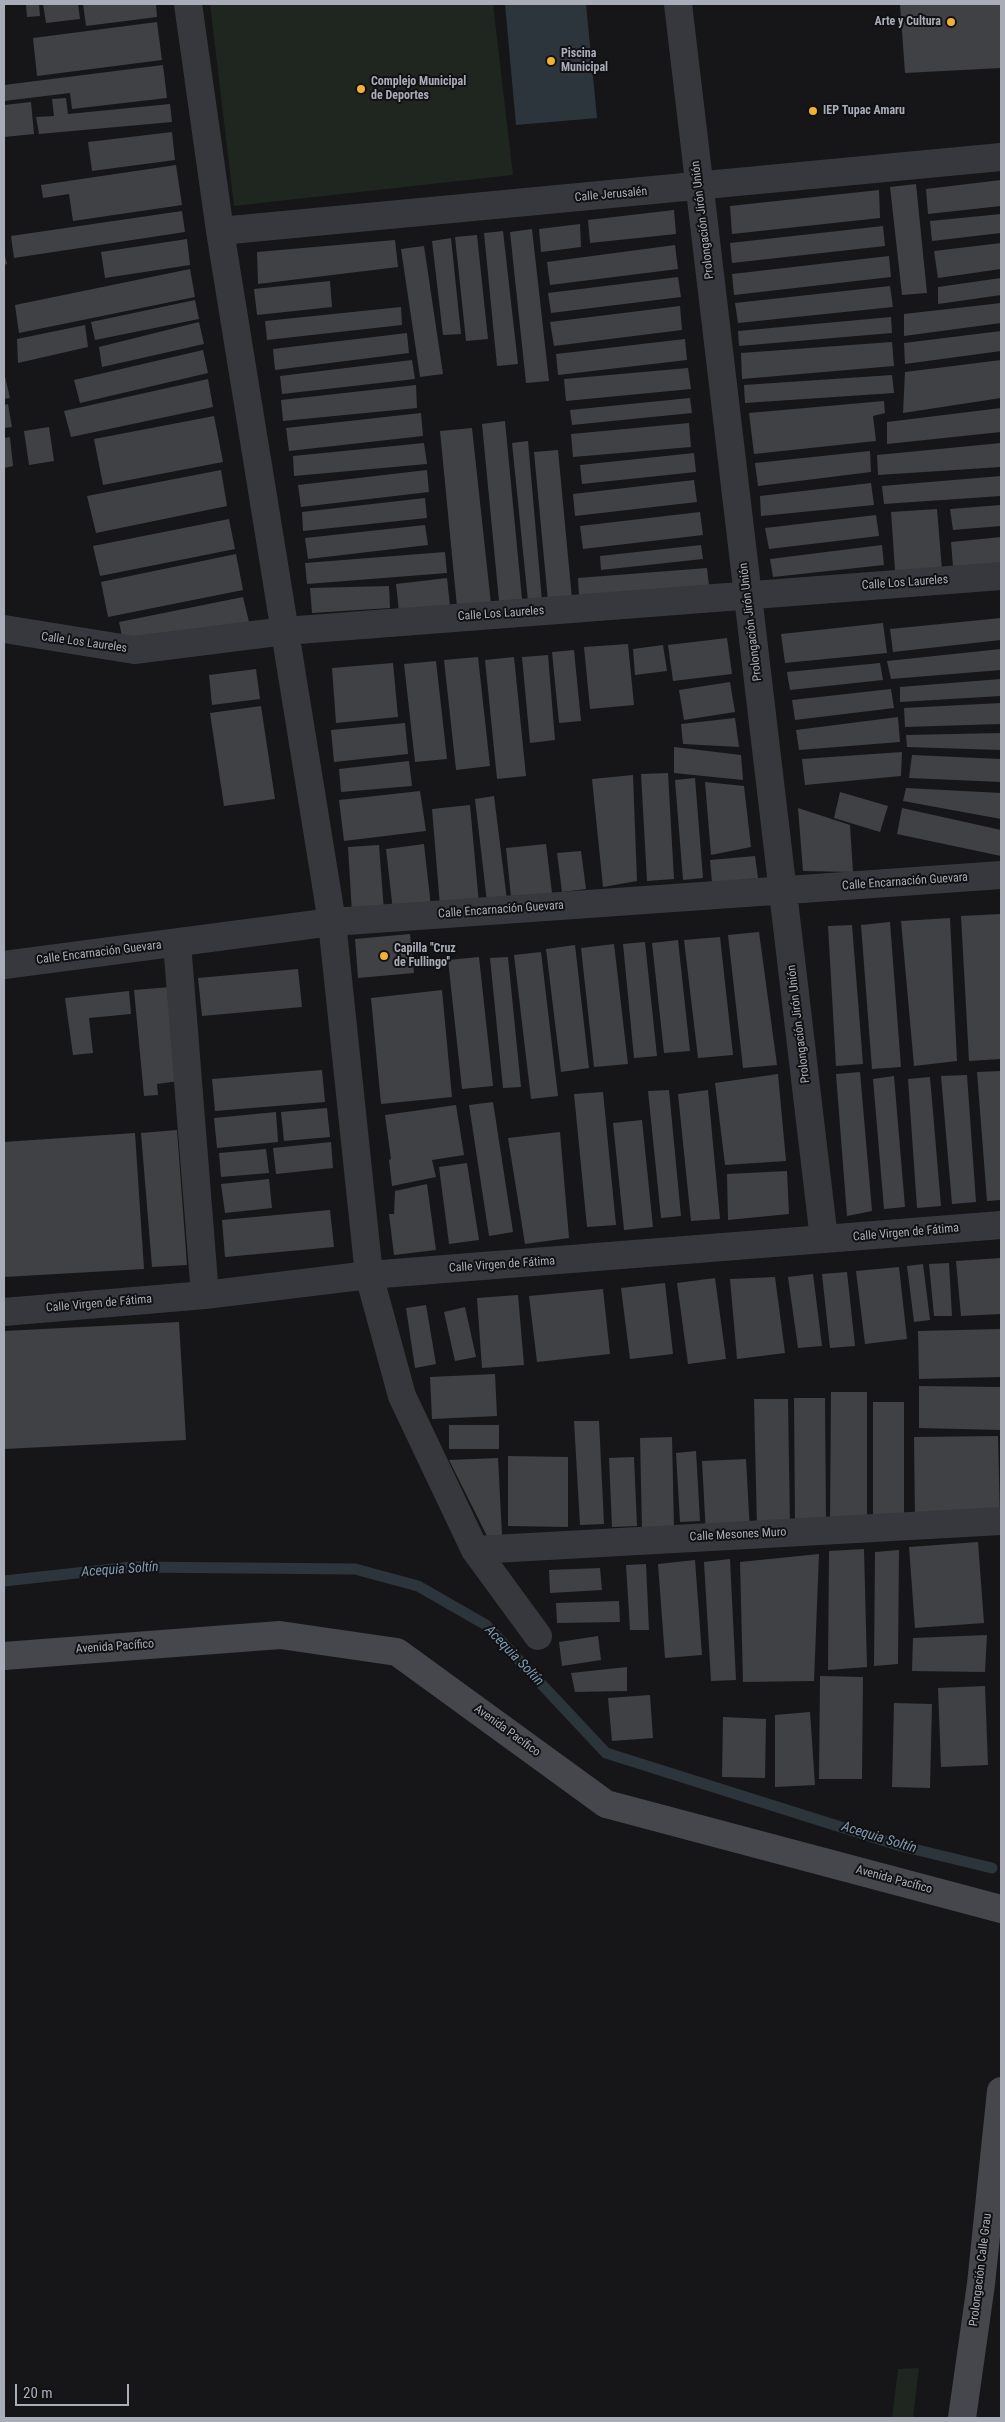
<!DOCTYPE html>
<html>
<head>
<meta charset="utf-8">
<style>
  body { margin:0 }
  #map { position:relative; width:1005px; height:2422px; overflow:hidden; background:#161618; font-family:"Roboto Condensed",sans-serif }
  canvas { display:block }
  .frame { position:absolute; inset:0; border:5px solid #a8adb8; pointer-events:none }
  .scale { position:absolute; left:15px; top:2384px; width:114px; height:22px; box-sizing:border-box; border:2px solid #a8adb8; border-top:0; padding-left:6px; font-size:15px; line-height:18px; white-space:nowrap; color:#a8adb8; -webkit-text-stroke:4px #111113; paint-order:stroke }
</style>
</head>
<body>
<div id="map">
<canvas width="1005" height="2422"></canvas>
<div class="frame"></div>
<div class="scale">20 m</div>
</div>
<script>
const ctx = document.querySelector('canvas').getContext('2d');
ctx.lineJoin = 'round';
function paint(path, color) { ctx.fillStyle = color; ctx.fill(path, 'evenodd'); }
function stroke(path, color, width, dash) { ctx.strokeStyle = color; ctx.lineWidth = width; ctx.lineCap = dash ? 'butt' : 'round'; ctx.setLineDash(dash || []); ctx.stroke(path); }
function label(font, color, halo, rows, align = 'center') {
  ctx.font = font + ' "Roboto Condensed",sans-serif'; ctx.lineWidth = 4; ctx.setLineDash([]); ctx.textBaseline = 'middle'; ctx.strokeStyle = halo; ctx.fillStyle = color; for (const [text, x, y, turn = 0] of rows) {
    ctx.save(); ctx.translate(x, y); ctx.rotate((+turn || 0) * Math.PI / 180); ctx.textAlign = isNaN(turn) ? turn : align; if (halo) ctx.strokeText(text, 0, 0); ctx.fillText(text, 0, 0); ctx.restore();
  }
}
const green = new Path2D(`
  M210 4H493L513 175 234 206Z
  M919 2368 913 2418H892L898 2369Z`);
const water = new Path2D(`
  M505 4H586L597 118 516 125Z`);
const stream = new Path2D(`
  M4 1581 131 1567 355 1569 418 1586 486 1625 606 1753 901 1846 992 1868`);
const building = new Path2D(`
  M26 4H39L40 16 27 17Z
  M43 4H78L80 19 46 23Z
  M83 4H156L157 17 86 26Z
  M900 4H1001V68L905 73Z
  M157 22 162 60 37 76 33 38Z
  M163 65 167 98 72 109 70 93 4 101V85Z
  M66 98 68 114 170 104 172 122 39 134 36 117 54 116 52 99Z
  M31 102 34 134 4 137V105Z
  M172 132 175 160 92 171 88 142Z
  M176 165 182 205 73 221 69 194 43 198 41 185Z
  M1001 180V206L928 214 926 189Z
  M916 184 927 293 902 295 890 187Z
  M879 190 880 218 732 234 730 206Z
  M674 210 676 234 590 243 588 220Z
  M182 211 185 232 14 258 11 236Z
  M1001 214V233L932 241 930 221Z
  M580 224 581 247 541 252 539 229Z
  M883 226 885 246 732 263 730 243Z
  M532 229 549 381 526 383 510 232Z
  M503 231 518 364 497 366 484 233Z
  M477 235 488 339 466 341 455 237Z
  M451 238 461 334 443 335 432 241Z
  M187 239 190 265 105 278 101 252Z
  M395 240 398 267 258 284 257 252Z
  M1001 243V269L938 278 934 251Z
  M675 245 678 269 550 285 547 262Z
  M424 246 443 374 420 377 401 249Z
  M4 251 7 264 4 265Z
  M889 256 891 277 734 295 732 274Z
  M190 269 195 297 19 333 15 305Z
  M678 277 681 297 551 313 548 293Z
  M1001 278V295L938 304V287Z
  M330 281 332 307 257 315 254 289Z
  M890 286 893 307 738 323 735 303Z
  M195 300 199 319 95 340 91 322Z
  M1001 303V323L904 336V314Z
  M680 306 682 330 554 346 550 322Z
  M401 307 402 325 267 340 265 321Z
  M891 317 892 333 739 346 738 331Z
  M199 322 204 344 102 367 99 347Z
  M85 325 88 347 18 363 17 339Z
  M1001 331V351L905 364 904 343Z
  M407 333 409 353 275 370 273 349Z
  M685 339 687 360 558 375 556 354Z
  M892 342 894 366 742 379 741 353Z
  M203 350 208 373 80 403 74 380Z
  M412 360 415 379 282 394 280 376Z
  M1001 360V398L903 413 905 372Z
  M688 368 691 389 566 401 564 379Z
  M4 372 10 398 4 399Z
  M892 375 894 393 745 403 744 385Z
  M208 379 213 407 71 437 64 411Z
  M416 385 417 408 283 421 281 400Z
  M690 398 692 413 572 425 570 410Z
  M884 401 885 413 873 416 876 441 754 454 749 413Z
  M8 404 12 427 4 428V405Z
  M1001 408V432L887 444V422Z
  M421 413 423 436 289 451 286 428Z
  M214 416 223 462 103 485 94 439Z
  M505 421 522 599 499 601 482 424Z
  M689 423 691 447 573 457 571 434Z
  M49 427 54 461 29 465 24 431Z
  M472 428 491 604 457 607 440 431Z
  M10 437 13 466 4 468V438Z
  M528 441 542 601H528L512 443Z
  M424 443 427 464 294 476 293 456Z
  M1001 443V467L878 475 877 455Z
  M558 450 572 599 548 601 534 452Z
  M870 451 871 472 758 486 755 463Z
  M694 453 696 472 582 484 580 465Z
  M221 470 227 506 96 533 87 496Z
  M427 470 429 492 301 507 298 485Z
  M1001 476V496L884 504 882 486Z
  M694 480 697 502 575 516 573 494Z
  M871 483 874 505 761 516 760 496Z
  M425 498 427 518 303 531 302 512Z
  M1001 505V526L953 530 950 509Z
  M937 509 942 570H895L891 512Z
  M700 512 703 535 583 549 580 526Z
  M876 515 879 536 769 549 765 528Z
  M229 519 235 549 100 576 93 546Z
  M425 525 428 545 308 559 305 538Z
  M1001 537V563L953 567 951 542Z
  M701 545 703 559 601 570 600 556Z
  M882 545 884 565 773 577 770 559Z
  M445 552 447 573 307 584 305 563Z
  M236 554 243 590 108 617 101 582Z
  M707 568 709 586 579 596 578 578Z
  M447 578 450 606 399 612 396 584Z
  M389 586 390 608 312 613 310 588Z
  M243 597 249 622 124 646 119 622Z
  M1001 618V640L893 652 890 629Z
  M883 623 887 653 785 663 781 634Z
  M727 638 732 674 673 681 668 645Z
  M628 644 634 705 590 709 584 647Z
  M663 645 667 671 635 675 633 649Z
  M1001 649V670L891 679 887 661Z
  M574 650 581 721 559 723 552 652Z
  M548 655 555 740 530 743 522 657Z
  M478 657 490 766 456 770 444 660Z
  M514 657 526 776 497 779 485 660Z
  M436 661 447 759 415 762 404 664Z
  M393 663 398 717 336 723 332 668Z
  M880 663 883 680 790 690 787 672Z
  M256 669 260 699 212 705 209 675Z
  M1001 679V696L900 702V687Z
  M730 682 735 712 684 720 679 690Z
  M891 689 894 708 795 720 792 700Z
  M1001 703V724L905 727 904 708Z
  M261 706 275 799 224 806 210 713Z
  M898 717 900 742 799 750 796 730Z
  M735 718 739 747 683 744 681 724Z
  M405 723 408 754 334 762 331 730Z
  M1001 733V750L907 747 906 735Z
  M674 747 741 755 743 780 674 773Z
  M902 752 901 776 805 785 802 759Z
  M912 755 1001 759V782L909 778Z
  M409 761 412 786 341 792 339 769Z
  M668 773 674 879 647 881 641 774Z
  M633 775 637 881 603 887 592 779Z
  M695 778 703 878 683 880 675 780Z
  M705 782 744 786 751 847 711 855Z
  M906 788 1001 793V819L903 801Z
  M420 791 426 831 344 841 339 800Z
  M840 792 888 806 880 832 834 818Z
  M494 796 507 900 487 902 475 799Z
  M470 805 479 904 440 906 432 809Z
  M798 808 850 825 853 872 803 871Z
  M902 808 1001 830V856L897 834Z
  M424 844 431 907 393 911 386 849Z
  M546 844 552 893 511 897 506 848Z
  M379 845 384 911 352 913 348 847Z
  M581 851 586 889 562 892 557 853Z
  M755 856 758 878 712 883 710 860Z
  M1001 914V1059L969 1061 961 916Z
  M950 918 957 1061 914 1066 901 921Z
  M890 922 901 1067 872 1069 861 925Z
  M852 925 863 1064 836 1066 828 926Z
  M759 932 777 1065 743 1068 728 935Z
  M410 934 414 973 358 978 355 939Z
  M720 937 733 1055 698 1058 684 940Z
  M678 940 690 1051 664 1053 652 943Z
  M645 942 657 1056 634 1058 623 944Z
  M614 944 628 1064 594 1067 581 948Z
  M575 945 589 1068 561 1072 546 949Z
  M541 952 558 1096 531 1099 514 955Z
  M479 957 493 1086 462 1089 448 960Z
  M508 957 521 1087 503 1088 490 958Z
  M298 969 302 1007 202 1016 198 978Z
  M170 987 179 1081 157 1084 158 1095 144 1096 134 990Z
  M442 990 452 1097 381 1104 371 998Z
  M129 991 131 1014 89 1018 93 1053 73 1055 65 998Z
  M322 1070 325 1102 215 1111 212 1079Z
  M1001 1071V1200L987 1201 977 1072Z
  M860 1072 872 1211 847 1216 836 1074Z
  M778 1074 786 1161 725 1165 715 1083Z
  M967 1075 976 1202 952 1204 941 1076Z
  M894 1076 905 1207 884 1209 873 1079Z
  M930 1077 941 1206 917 1208 908 1079Z
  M669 1090 681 1216 661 1218 648 1091Z
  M708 1090 720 1219 691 1221 678 1094Z
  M603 1092 616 1225 587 1227 574 1094Z
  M493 1102 513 1232 489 1236 469 1105Z
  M456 1105 464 1155 432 1160 436 1177 392 1186 389 1160 391 1159 385 1115Z
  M327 1108 330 1137 284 1141 281 1112Z
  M276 1112 278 1142 217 1148 214 1118Z
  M642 1120 653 1227 624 1230 613 1123Z
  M177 1130 187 1265 152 1267 141 1133Z
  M560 1132 569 1238 525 1244 508 1138Z
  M135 1133 144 1269 4 1277V1142Z
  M331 1142 333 1168 276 1174 273 1148Z
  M266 1149 269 1173 221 1177 219 1153Z
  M467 1163 479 1240 449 1244 439 1167Z
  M787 1171 789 1214 728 1220 727 1174Z
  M269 1179 272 1208 225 1213 221 1184Z
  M427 1184 436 1250 394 1255 389 1214H394L395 1191Z
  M330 1210 334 1247 225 1257 222 1220Z
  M1001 1258V1314L961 1316 956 1261Z
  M949 1263 952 1316H934L929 1264Z
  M923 1264 930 1320 914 1322 907 1266Z
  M899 1267 907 1339 865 1344 856 1271Z
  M847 1272 855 1346 830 1348 822 1274Z
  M813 1274 822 1346 798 1348 788 1277Z
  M775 1277 785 1353 737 1359 730 1279Z
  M715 1278 726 1359 688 1364 677 1283Z
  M665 1283 673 1354 630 1359 621 1288Z
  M603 1289 610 1354 537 1362 529 1296Z
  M518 1295 524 1365 482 1368 477 1298Z
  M426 1305 436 1364 415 1368 406 1308Z
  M465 1307 476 1357 455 1361 444 1312Z
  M179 1322 186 1440 4 1449V1331Z
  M1001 1329V1377L919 1379 918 1331Z
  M495 1374 497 1416 432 1419 430 1377Z
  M919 1386 1001 1387V1430L919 1428Z
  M831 1392H867V1520H830Z
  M794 1398H825L826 1524H795Z
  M754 1399H788L790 1527 757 1528Z
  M873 1402H904V1516H873Z
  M574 1421H599L604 1524 580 1525Z
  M449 1425H499V1449H449Z
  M998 1436 1000 1518 915 1519 914 1437Z
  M672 1437 674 1528 642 1529 640 1438Z
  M696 1451 700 1521 680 1522 676 1453Z
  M508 1456 568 1457V1527L508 1526Z
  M634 1457 637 1526 612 1527 609 1458Z
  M498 1458 502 1535 488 1538 449 1460Z
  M746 1459 750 1532 706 1535 702 1461Z
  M978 1542 984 1623 915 1628 909 1547Z
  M864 1549 867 1667 828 1670 829 1551Z
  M899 1550 898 1664 874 1666 875 1552Z
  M819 1554 814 1681 743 1682 740 1562Z
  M730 1559 736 1680 711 1681 704 1562Z
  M695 1560 702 1655 665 1658 658 1564Z
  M646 1564 649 1630H630L626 1565Z
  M600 1568 602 1590 550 1593 549 1570Z
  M619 1601 620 1622 557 1623 556 1603Z
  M987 1635 985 1672 912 1671 913 1638Z
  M598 1636 601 1660 562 1666 559 1642Z
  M627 1667V1691L575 1692 571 1673Z
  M820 1676 863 1677 862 1779H819Z
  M985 1686 988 1765 941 1767 938 1688Z
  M650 1695 653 1738 612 1741 608 1698Z
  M894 1703 932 1704 930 1788 892 1787Z
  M810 1712 815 1785 775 1787V1715Z
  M723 1717 766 1719 765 1778 722 1777Z`);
const street = new Path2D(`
  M188 4 220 231 332 922 369 1275 402 1396 475 1550 538 1636
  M678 4 824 1239
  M220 231 1001 157
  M4 629 134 650 285 631 1001 576
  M177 943 205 1295
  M4 965 332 922 1001 875
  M4 1312 205 1295 369 1275 1001 1225
  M475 1550 1001 1521`);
const secondary = new Path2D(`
  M4 1656 280 1635 397 1652 606 1804 1001 1909
  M962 2418 981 2284 1001 2091`);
const markers = [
  [951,22,5,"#f2b134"],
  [551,61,5,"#f2b134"],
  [361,89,5,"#f2b134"],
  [813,111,5,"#f2b134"],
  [384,956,5,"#f2b134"]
];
const poiNames = [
  ["Arte y Cultura",941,22,"right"],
  ["Piscina",561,54],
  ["Municipal",561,68],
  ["Complejo Municipal",371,82],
  ["de Deportes",371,96],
  ["IEP Tupac Amaru",823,111],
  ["Capilla ''Cruz",394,949],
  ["de Fullingo''",394,963]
];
const streetNames = [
  ["Calle Jerusalén",611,195,-5],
  ["Prolongación Jirón Unión",703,220,-97],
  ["Calle Los Laureles",905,583,-4],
  ["Calle Los Laureles",501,614,-4],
  ["Prolongación Jirón Unión",751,622,-97],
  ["Calle Los Laureles",84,643,8],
  ["Calle Encarnación Guevara",905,882,-4],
  ["Calle Encarnación Guevara",501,910,-4],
  ["Calle Encarnación Guevara",99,953,-7],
  ["Prolongación Jirón Unión",799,1024,-97],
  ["Calle Virgen de Fátima",906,1233,-5],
  ["Calle Virgen de Fátima",502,1265,-4],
  ["Calle Virgen de Fátima",99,1304,-5],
  ["Calle Mesones Muro",738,1535,-3],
  ["Avenida Pacífico",115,1647,-4],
  ["Avenida Pacífico",507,1731,36],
  ["Avenida Pacífico",894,1880,15],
  ["Prolongación Calle Grau",981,2270,-83]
];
const waterNames = [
  ["Acequia Soltín",120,1570,-4],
  ["Acequia Soltín",514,1656,46],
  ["Acequia Soltín",879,1838,17]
];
paint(green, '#1e261f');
paint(water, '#2c353c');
stroke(stream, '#2c353c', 11);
paint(building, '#404145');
stroke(street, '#37383d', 28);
stroke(secondary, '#45474d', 28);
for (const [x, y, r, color] of markers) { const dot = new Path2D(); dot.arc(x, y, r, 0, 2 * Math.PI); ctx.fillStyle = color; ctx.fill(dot); stroke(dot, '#111113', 2); }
label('bold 12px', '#a8adb8', '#111113', poiNames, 'left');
label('12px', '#a8adb8', '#111113', streetNames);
label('italic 14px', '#7f9bb3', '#111113', waterNames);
</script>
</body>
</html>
